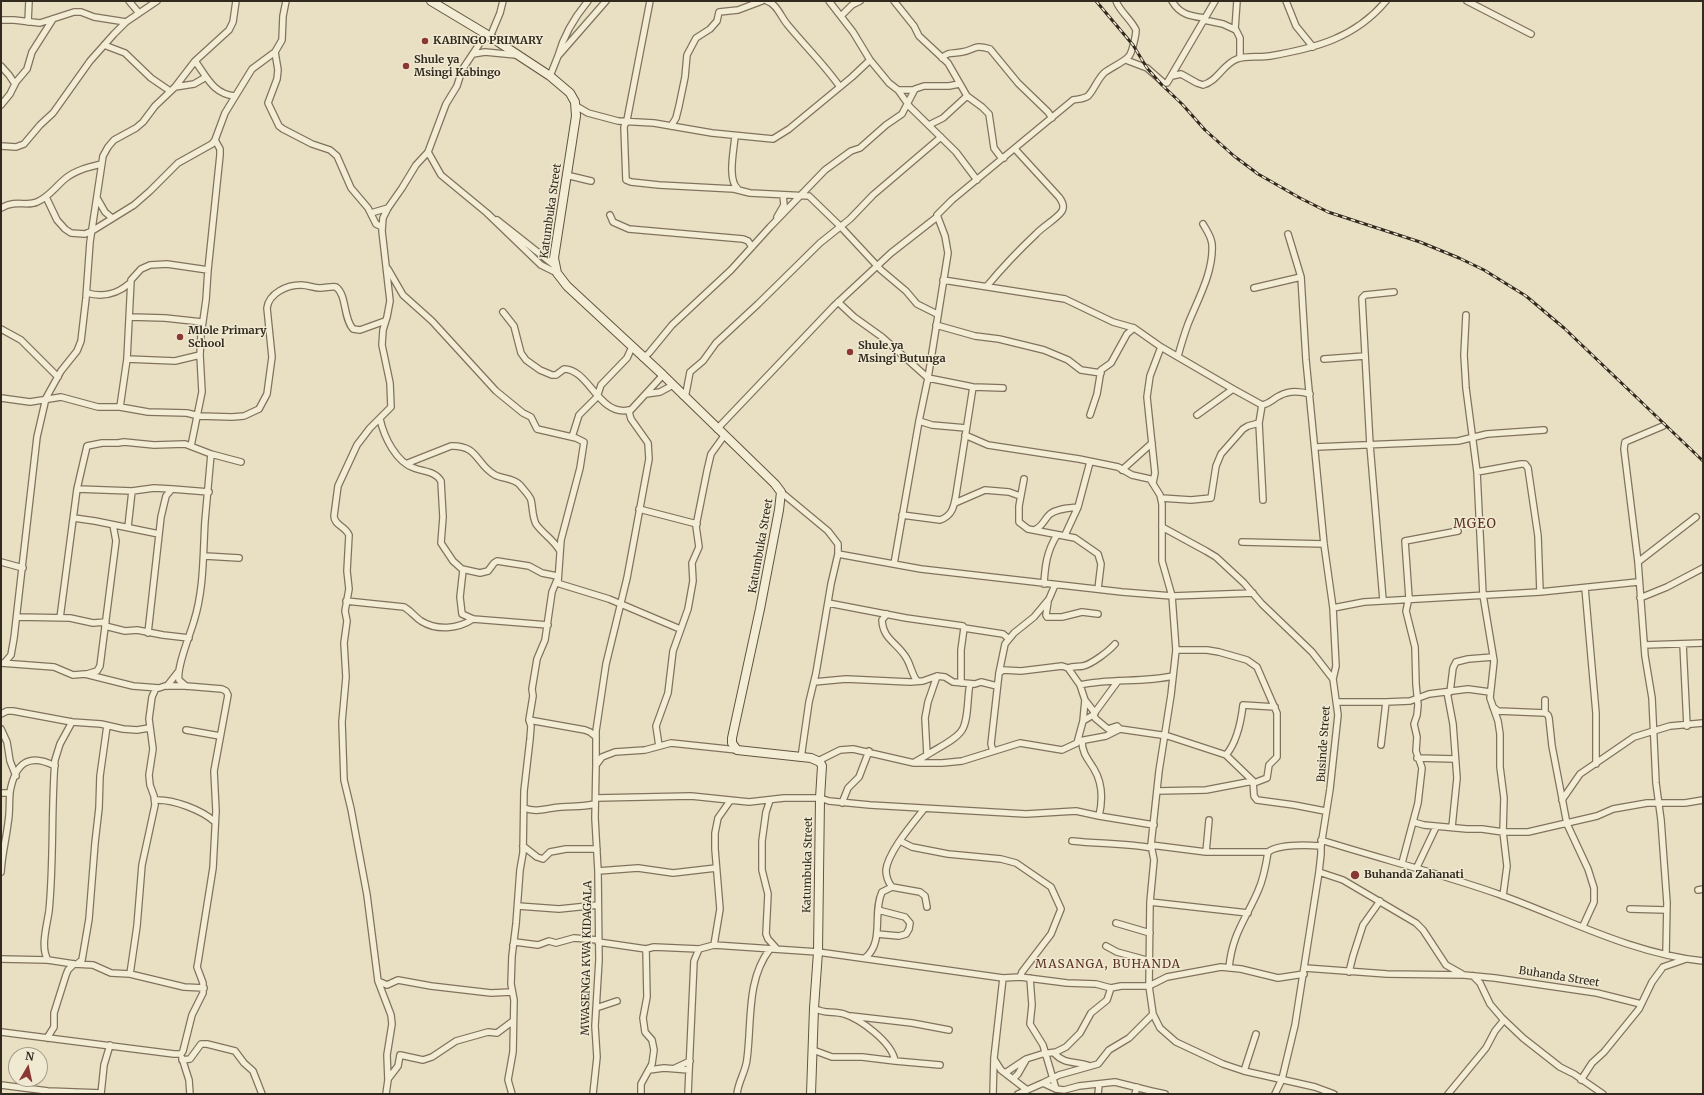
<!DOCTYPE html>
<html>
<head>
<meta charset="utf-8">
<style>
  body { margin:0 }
  #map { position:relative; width:1704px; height:1095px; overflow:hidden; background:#e9e0c4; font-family:Merriweather,serif }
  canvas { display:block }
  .frame { position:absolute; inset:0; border:2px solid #332a1f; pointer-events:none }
  .north { position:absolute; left:8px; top:1047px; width:40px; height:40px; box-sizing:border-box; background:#f1ead3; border:1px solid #a59d8b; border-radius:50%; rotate:9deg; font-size:11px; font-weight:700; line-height:16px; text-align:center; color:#332a1f }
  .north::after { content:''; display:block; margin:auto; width:14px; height:18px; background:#893834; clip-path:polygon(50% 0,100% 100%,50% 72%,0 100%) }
</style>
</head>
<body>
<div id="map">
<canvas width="1704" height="1095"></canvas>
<div class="frame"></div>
<div class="north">N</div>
</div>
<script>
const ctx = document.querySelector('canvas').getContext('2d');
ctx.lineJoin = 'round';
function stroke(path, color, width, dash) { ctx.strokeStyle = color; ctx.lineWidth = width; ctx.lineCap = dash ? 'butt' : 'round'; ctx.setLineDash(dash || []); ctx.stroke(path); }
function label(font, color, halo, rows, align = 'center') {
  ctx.font = font + ' Merriweather,serif'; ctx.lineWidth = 3; ctx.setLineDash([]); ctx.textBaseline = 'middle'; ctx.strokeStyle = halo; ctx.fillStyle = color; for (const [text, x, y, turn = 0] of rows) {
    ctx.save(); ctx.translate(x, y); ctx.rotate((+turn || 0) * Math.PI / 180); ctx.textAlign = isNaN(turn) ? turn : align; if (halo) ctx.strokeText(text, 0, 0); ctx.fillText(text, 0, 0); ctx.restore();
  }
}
const minor = new Path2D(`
  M129 1 139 13
  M286 1 283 16 282 40 275 52 278 70 277 79 268 103 279 126 283 129 312 144 330 150 337 156 351 188 368 208 376 224 382 227
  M650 1 627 120 628 121 625 124 624 127 626 180 631 182 659 185 734 189 750 193 809 196 841 227 881 270 906 291 917 304 937 314
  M767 1C777 4 781 17 787 24 804 45 824 64 840 87
  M829 1 853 32 870 60 889 83 898 90 910 107 956 152 977 180
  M894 1 914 26 919 36 948 63 967 96 982 107 989 114 994 148 1000 156 1004 158
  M1172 1C1180 15 1191 16 1205 18
  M1286 1 1296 26 1313 47
  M1467 1 1531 34
  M841 16 852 5 860 1
  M1 20H14L40 23 74 12H81L94 17 126 22
  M1204 20 1223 24 1236 30 1240 38V58
  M28 22 29 1
  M1235 29 1237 1
  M490 37 500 13 503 1
  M104 45 125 53 151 78 170 91
  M473 54 485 52 516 55
  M558 56C564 34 574 18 588 1
  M942 58C949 51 953 54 962 52 975 50 973 44 990 49L1018 83 1048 112 1052 118
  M1126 60 1147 68 1164 83H1167L1215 1
  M195 61C207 77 213 94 235 96
  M1 66 9 75 15 84
  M550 76 558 56 606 1
  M1172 76 1181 74 1197 83 1203 85C1218 81 1223 64 1237 59 1247 55 1259 58 1270 56 1316 48 1355 38 1386 1
  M175 87 194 84 206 77
  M898 90H914
  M1 105 10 94 16 82 27 69 32 52 53 19
  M576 106 588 113 618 121 654 123 712 133 773 139 789 129 852 77 870 60
  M929 125 943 118 967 96
  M671 126 676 118 679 106 685 77 687 55 696 38 710 29 717 21 719 12 738 10 762 1
  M735 136C734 150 727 180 738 189
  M1 146 16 147 24 144 40 125 53 113 90 61 114 34 126 22 157 1
  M428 152 441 175 487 213 541 265 557 273
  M566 175 591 181
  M46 197 57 220 65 229 71 233 85 234 92 231 134 205 150 191 178 163 212 144 215 140 225 113 252 69 275 52
  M97 198 105 212 112 218
  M1 208C17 199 26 207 37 202 49 197 56 186 66 178 76 170 89 167 101 164
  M371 213 388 208
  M610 215 613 222 629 229 743 239 748 241 752 247
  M777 217 784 205 783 195
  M497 220 554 265
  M1288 234 1301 277 1306 360 1324 544 1333 608 1336 666 1333 679
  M388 269 403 295 432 321 496 391 523 413 531 417 537 429 576 438 584 442 580 468 561 540 558 582 560 584 609 599 680 629
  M943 280 1065 299 1113 322 1134 328 1161 347 1233 389 1262 405 1259 423 1263 500
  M987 286C1002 268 1019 250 1036 234 1042 227 1058 218 1062 211 1065 206 1062 201 1059 197L1015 149
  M1254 288 1301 277
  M87 293C104 298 117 294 130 283
  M838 302 854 317 882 337 928 378 973 387 1003 388
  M503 312 514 326 521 353 526 360 540 370 552 375H556L564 369C589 369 599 417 629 410
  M1466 315 1464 355 1466 388 1477 472 1483 595 1494 661 1490 698 1498 721 1500 734V767L1504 798 1503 832 1507 866 1503 896
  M130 317 165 318 202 322
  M936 325 975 336 999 339 1044 350 1068 360 1081 370 1101 373
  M1 329 21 340 58 377
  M1178 356C1181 345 1184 335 1188 324 1198 299 1214 271 1212 244 1211 236 1207 231 1203 224
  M643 358 649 353 672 325 731 270 770 227 825 170 851 151 860 148 886 125 902 114 915 89 924 86H949L959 84
  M127 359 175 361 200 355
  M1324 359 1365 356
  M646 394 660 392 673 385
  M683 396 686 393 690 372 703 361 716 343 758 304 820 243 850 219 873 195 941 137
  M1 398 30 402 61 397 98 407H120L148 412 187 413 199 416 232 417 244 416 259 409 267 394 272 357 267 308C269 293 287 285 301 285 308 285 314 288 320 288 326 288 331 286 336 287 347 295 343 318 353 329L360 330 385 321
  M1262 405C1269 404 1273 399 1279 396 1289 390 1300 391 1310 394
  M120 407 127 359 131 280 141 269 150 265 167 264 208 270
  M1090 415 1097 394 1101 370 1111 363 1127 334 1134 328
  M1197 415 1233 389
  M380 419C384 437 396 462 414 468 424 472 435 471 441 481L443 517 441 543 453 561 463 570 460 597 462 614 473 619 548 625
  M919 421 932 425 966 428
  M1663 426 1625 442 1624 449 1638 562 1645 656 1652 698 1656 783 1661 820 1667 903 1666 954
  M717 429 834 306 891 253 937 217
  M965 435 988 445 1079 459 1118 467 1132 475 1150 479 1160 495 1162 504V561L1172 596 1176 650 1171 695 1159 771 1151 845 1154 860 1150 902 1149 986 1153 1014 1160 1028 1176 1042 1223 1064 1244 1071 1315 1087 1334 1094
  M572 437 579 415 597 397 601 385 627 358 632 347
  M191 446 202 392 200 355 201 335 206 300 208 270 220 155V149L215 140
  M1316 447 1458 441 1487 434 1544 430
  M408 463 451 446C479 445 476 465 495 475 503 479 514 478 520 485 523 489 530 496 531 500 533 508 532 516 536 524 543 534 554 540 560 551
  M1122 470 1152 443
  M1477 472 1521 464H1525L1528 468 1538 536 1540 592
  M1024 479 1019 506V522L1028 529 1075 538 1098 554 1101 564 1098 589
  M1153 483 1155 473 1147 397 1150 376 1161 347
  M77 489 132 491 154 488 172 489
  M781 492 828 531 838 544V554L831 584 816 673 809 702 801 758
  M1161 498 1191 500 1211 498 1216 466 1221 454 1243 429 1248 426 1259 423
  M955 503 985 490 1009 492 1020 496
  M639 509 697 524
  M902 515 940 520C952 516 954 507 956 495L973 387
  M74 518 95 521 159 534
  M128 527 132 491
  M1162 527 1206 551 1216 557 1244 583 1262 604 1312 652 1333 679 1338 715 1330 789 1321 846V854L1319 872 1295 1025 1282 1079 1275 1094
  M1034 530C1043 527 1044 519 1050 514 1058 508 1069 508 1078 507
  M1065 535 1078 507 1090 462
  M1242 542 1324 544
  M838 554 921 569 1122 592 1172 596 1253 593
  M205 556 239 558
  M1 562 23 568
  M1638 562 1696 517
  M894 564 919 421 928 378 948 253 945 236 937 215 952 200 1073 100C1078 99 1084 99 1088 96 1094 90 1097 80 1104 73 1110 68 1126 61 1129 56 1132 53 1136 35 1136 30 1131 19 1120 12 1116 1
  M462 569 480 573 488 571 494 563 497 561 529 566 542 573 557 576
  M1044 584C1045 565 1047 551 1057 535
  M1585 588 1596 713V764
  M1640 598 1667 587 1703 568
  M1383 600 1370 445 1362 298 1365 295 1394 292
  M346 601 404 607C411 611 415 617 421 621 437 631 458 629 473 619
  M1048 602 1046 615 1047 617H1062L1082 612 1098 614
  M828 603 906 618 963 626 964 628 961 650V683
  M1333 608 1364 602 1540 592 1638 582
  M887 614 882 620C883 639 896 642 905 656 911 664 911 673 917 681
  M17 617 70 618 93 623 106 622
  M60 618 77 489 87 446 102 443H118L124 442 154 445 185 444 211 454 241 462
  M105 626 125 631 137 630 163 635 189 638
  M964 628 1003 634 1009 639
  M148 633 161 517 166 496 172 489 209 492
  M1683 644 1687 726
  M1644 645 1703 643
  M1176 650H1207L1219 652 1247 660 1257 667 1277 713V757L1269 765 1267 778 1254 783
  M5 662 11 655 14 638 37 437 46 398 61 371 77 351 81 341 86 298 90 242 103 156 108 147 114 140 136 128 143 122 155 106 175 87 195 61 229 30 233 22 236 1
  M1 663 54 667 73 675 85 674 133 686 159 688 165 686H186L222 689 226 691 228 695 214 771 216 811 213 868 198 962 197 967 203 983V993L192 1015 183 1051 181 1054H174L1 1032
  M1068 668C1073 666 1078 667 1083 666 1092 664 1109 651 1115 644
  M999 673 1003 670 1021 671 1062 666 1068 668 1080 685C1110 678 1142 683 1173 676
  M87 674 97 671 100 666 116 541 113 525
  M814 682 846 679 910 682 923 681 937 676 945 677 953 682 975 684 981 682 997 686
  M1080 685 1085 700 1095 713
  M167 686 178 672
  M186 686 179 680C176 668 190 635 194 621 204 589 203 555 205 521 207 499 209 477 211 454
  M1447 692 1453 724 1457 778 1452 827
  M1450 692 1453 668 1456 662 1468 659 1493 657
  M1545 700V713L1548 715 1549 718 1552 746 1567 824 1588 869 1594 888V902L1583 926
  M1337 702H1386L1410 701 1429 694 1468 689 1490 692
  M1493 707 1498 711 1545 713
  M1 714 7 711H13L72 722 101 724 123 729 137 730 149 728
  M1093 715 1096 719 1108 729 1117 726 1120 729 1168 736 1226 755 1253 781 1254 796 1257 800 1294 805 1325 811
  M529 720 585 730 590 732 596 737
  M1083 721 1085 700
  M1 729 7 742 10 761 16 776
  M186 730 220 736
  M1079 741 1106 736 1120 729
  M1082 741C1082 753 1088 759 1094 769 1103 784 1103 799 1099 816
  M1381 745 1386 702
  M659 746 656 726 668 693 673 651 688 609 693 581 692 563 699 547 696 526 707 471 711 454 724 436
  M993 751 991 744 999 673 1005 644 1014 633 1034 617 1049 599 1055 585
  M927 755C937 748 956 740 962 730 969 719 967 696 970 684
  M1226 755C1237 742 1241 722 1243 705L1275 707
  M1417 758 1455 759
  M818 761 840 750 853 749 914 763H942L962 761 1020 743 1062 750 1077 743 1083 721 1093 715 1118 681
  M915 762 927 755 925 718 928 702 937 676
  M596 765V731L606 664 627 578 649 459 648 443 631 419 629 412 663 375
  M1157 791 1206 790 1253 781
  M1 793H10
  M596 798 691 796 749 802 784 798H820L829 801 870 805 1026 814 1076 811 1099 816 1154 825
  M155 800C173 799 202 810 215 822
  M770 800 766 812 762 841V870L768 894 766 934 768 939 777 949
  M1562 800 1580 774 1634 737 1670 726 1703 723
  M842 803 848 788 859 777 869 751
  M524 808C537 813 547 808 561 807 573 806 583 807 595 804
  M1413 822 1424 825 1467 829H1482L1503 832H1528L1597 816 1613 809 1647 803H1685L1703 800
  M1321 840C1381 859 1442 874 1501 895 1567 919 1633 954 1703 961
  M900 841 912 847 948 854 1001 859 1016 863 1051 887 1061 909 1051 934 1022 972 1020 977
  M1072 841C1099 844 1125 843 1152 848
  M1151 845 1206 852H1268C1279 844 1308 845 1321 846
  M523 846 537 857 543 859 550 852 566 849H597
  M1206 852 1209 820
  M1402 863 1418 803 1422 768 1416 751 1417 737 1414 724 1417 715 1418 705 1416 684 1415 647 1406 611 1409 598 1405 541 1458 531
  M1417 867 1436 827
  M598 871 638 868 673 873 716 868
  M1 872C2 854 6 840 8 823 10 813 9 802 10 792 15 764 28 752 55 766
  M1319 872 1343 880 1416 923 1423 930 1446 965 1462 974
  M892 887C888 882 886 877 886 870 888 852 913 823 924 809
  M1698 890 1703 889
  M1150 902 1248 913
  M518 906 559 909 598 905
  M1630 909 1666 910
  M1116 923 1150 933
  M877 934 899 936 906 934 909 929 910 923 905 917 878 910
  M598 942 646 949 654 947 699 949
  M513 945 515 942 538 945 549 941 556 943 574 938 598 940
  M714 945 720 909 715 849V833L718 818 730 801
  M1106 946 1117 952 1150 961
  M865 958C885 942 872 913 882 892L892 887 920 892 925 896 927 907
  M1 959 48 960 74 964 93 965 111 973 130 974 184 987 204 988
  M48 960C40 948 47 925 49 911 54 861 51 811 55 760L60 744 72 722
  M77 964 82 960 89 919 95 843 99 808 100 776 107 726
  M1229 968C1232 934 1246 919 1258 891 1264 878 1266 865 1268 852
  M1305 968 1387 974 1464 975 1495 978 1597 993 1641 1004
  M1349 972 1353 956 1363 925 1380 901
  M130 974 137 926 142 865 155 805 154 796 150 785 149 775 153 749 149 719 152 697 156 688
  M1473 976 1480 983 1490 1004 1502 1018 1523 1038 1560 1067 1574 1074 1603 1094
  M1030 978 1032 1005 1030 1024 1043 1045 1056 1089
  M378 981 387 985 398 980 431 986 491 993 512 992
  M596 1008 617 1001
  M814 1008C823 1014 833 1011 844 1014 860 1019 892 1042 895 1061L940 1065
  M851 1016 912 1023 949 1030
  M47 1038 54 1027V1013L66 975 68 970 74 964
  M813 1050 832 1057H862L895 1061
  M1054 1053C1066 1066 1075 1060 1090 1066
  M182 1058 189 1080 190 1094
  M994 1059 1001 1070 1027 1090
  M182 1060 190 1059 201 1044H207L235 1051 244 1063 253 1071 262 1094
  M675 1068 690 1061
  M649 1070 664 1068 689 1070
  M1244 1071 1256 1034
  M1005 1073 1026 1059 1042 1054 1056 1052 1066 1047 1080 1033 1091 1013 1107 1000 1111 988
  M388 1079 398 1066 400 1055 423 1060 432 1057 456 1041 488 1032 497 1033 513 1021
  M1013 1079 1018 1074 1026 1060
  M1581 1080 1592 1063 1604 1052 1639 1009 1652 982 1663 967 1686 959
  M1043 1083 1059 1075 1098 1064 1109 1050 1129 1038 1153 1014
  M1 1085 48 1091 101 1093
  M1151 1091 1165 1094
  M101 1094 104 1065 110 1045
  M386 1094 388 1080 387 1055 392 1024 391 1015 378 981 367 895 351 809 344 780 342 722 346 677 344 643 347 621 345 611 349 589 347 571 349 535C345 526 334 525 334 516L338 486 357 445 370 428 391 407 390 383 382 345 383 330 387 317 390 301 382 231 383 218 388 208 402 188 416 165 428 152 446 104 457 86 462 70 486 34
  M512 1094 508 1080 513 1052 514 1000 511 984 512 956 516 924 520 870 523 853 524 791 530 739 531 726 529 720 533 696 532 689 537 659 545 640 552 592 557 580
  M593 1094 597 1057 595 1026 599 960 598 871 595 818 596 765 602 757 615 752 645 750 671 743 737 750
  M641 1094V1084L652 1064 654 1050 652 1040 645 1032 643 1018 647 997 646 949
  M688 1094 694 961 699 949 714 945 818 952 1003 978 1020 977 1067 983 1096 984 1111 988 1121 986H1149L1167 977 1221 967 1241 969 1278 978 1304 974
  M737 1094C738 1082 746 1071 747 1059 752 1022 746 980 770 949
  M993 1094 994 1058 1003 978
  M1018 1094 1043 1083 1056 1089 1064 1090 1079 1086 1115 1082 1151 1091V1094
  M1098 1094 1099 1085
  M1135 1094 1137 1087
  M1448 1094 1486 1048 1495 1031 1504 1020`);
const secondary = new Path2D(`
  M431 1 486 34 550 76 570 93 575 102 576 116 554 258 557 273 567 286 663 375 775 484 781 492 779 510 760 609 732 738V743L737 750 811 758 820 762 822 766 820 798 818 952 814 1008 811 1094`);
const rail = new Path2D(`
  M1096 1 1133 45 1147 68 1162 85 1182 104 1205 130 1234 156 1258 174 1300 198 1328 212 1420 242 1459 258 1484 270 1526 296 1564 328 1703 461`);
const markers = [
  [425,41,4,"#893834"],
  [406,66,4,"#893834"],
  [180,337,4,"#893834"],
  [850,352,4,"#893834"],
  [1355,875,5,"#893834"]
];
const poiNames = [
  ["KABINGO PRIMARY",433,41],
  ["Shule ya",414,60],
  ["Msingi Kabingo",414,73],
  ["Mlole Primary",188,331],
  ["School",188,344],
  ["Shule ya",858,346],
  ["Msingi Butunga",858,359],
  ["Buhanda Zahanati",1364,875]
];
const streetNames = [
  ["Katumbuka Street",551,211,-82],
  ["Katumbuka Street",761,546,-80],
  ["Businde Street",1324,744,-86],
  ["Katumbuka Street",808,865,-89],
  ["MWASENGA KWA KIDAGALA",587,958,-89],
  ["Buhanda Street",1559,977,9]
];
const neighbourhoodNames = [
  ["MASANGA, BUHANDA",1108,965]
];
const quarterNames = [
  ["MGEO",1475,524]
];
stroke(minor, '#81725d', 8);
stroke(secondary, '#635440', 10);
stroke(minor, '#f4edd6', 5.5);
stroke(secondary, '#f4edd6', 8);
stroke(rail, '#332a1f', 3);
stroke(rail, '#f1ead3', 1.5, [4.5]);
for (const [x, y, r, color] of markers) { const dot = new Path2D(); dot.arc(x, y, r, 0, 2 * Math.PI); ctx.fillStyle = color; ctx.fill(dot); stroke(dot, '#f1ead3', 1.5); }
label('bold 11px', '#332a1f', '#f1ead3', poiNames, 'left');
label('11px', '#332a1f', '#f1ead3', streetNames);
ctx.letterSpacing = '1px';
label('12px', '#5b3223', '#f1ead3', neighbourhoodNames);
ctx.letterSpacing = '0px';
ctx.letterSpacing = '1px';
label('13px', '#5b3223', '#f1ead3', quarterNames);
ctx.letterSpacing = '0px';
</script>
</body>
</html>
